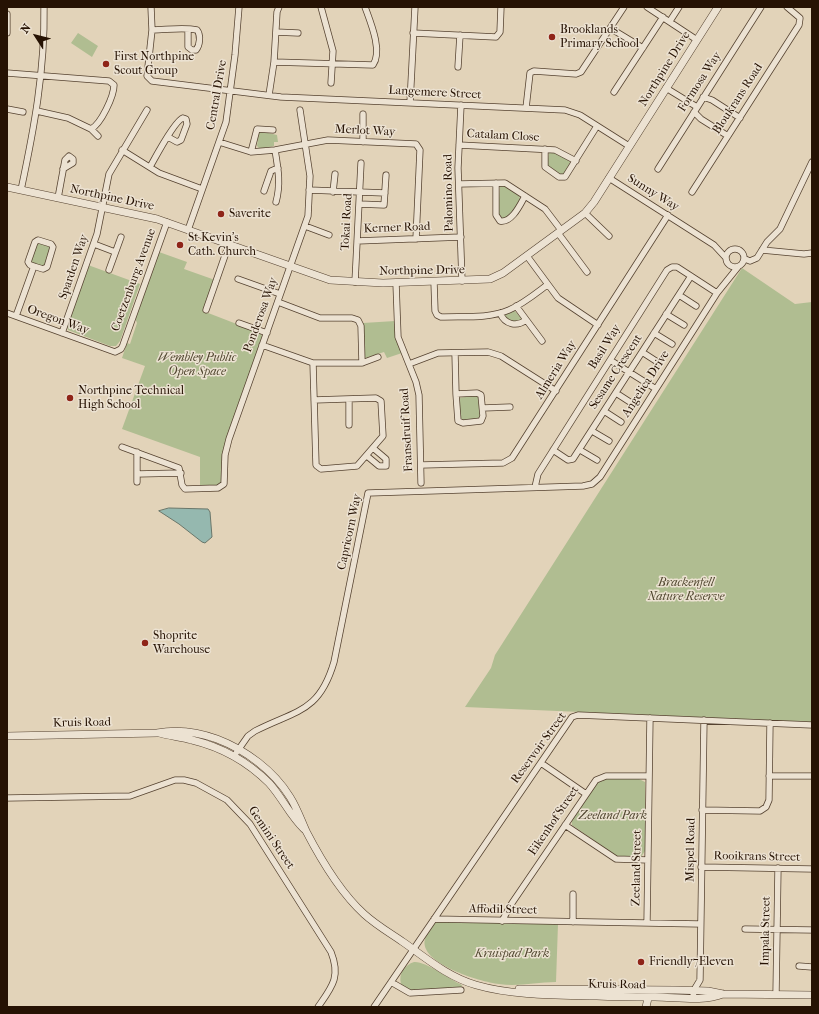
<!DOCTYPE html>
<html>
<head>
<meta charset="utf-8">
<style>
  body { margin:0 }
  #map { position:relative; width:819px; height:1014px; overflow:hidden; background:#e2d3b9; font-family:"IM FELL French Canon",serif }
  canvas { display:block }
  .frame { position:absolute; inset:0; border:8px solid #261203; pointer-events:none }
  .north { position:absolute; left:16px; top:16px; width:40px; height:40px; -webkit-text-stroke:3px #ece2d2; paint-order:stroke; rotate:306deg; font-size:11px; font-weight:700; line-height:16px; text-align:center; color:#261203 }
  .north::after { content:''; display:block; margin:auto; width:14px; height:18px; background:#261203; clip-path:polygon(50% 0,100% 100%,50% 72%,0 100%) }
</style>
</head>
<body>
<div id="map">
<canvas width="819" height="1014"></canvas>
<div class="frame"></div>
<div class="north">N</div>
</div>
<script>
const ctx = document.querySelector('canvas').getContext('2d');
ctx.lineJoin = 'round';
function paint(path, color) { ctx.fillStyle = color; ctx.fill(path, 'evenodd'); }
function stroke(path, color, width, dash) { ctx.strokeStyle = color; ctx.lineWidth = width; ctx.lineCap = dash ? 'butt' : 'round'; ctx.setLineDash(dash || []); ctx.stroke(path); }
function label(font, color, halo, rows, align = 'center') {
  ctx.font = font + ' "IM FELL French Canon",serif'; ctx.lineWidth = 3; ctx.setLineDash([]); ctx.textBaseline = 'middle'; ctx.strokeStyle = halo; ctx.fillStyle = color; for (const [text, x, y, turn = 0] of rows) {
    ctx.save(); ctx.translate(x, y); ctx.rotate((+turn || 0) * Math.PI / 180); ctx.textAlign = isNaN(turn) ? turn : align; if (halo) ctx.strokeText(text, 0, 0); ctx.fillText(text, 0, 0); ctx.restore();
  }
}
const green = new Path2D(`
  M78 33 98 46 92 57 71 43Z
  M259 131 277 135 278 142H274V146L260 149 257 146Z
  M549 152H556L571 161 564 175H560L547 166Z
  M500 185C506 185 518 192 520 198 517 207 511 217 502 219L498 216Z
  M39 242 51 247 45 265 42 267 32 263 31 260 37 244Z
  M159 252 187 262 184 269 215 280 203 311 260 333 263 337 227 438 222 482 219 486H200V457L122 429 145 366 122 358 127 343 130 344 137 323 135 318Z
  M88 265 140 284 120 341 116 346H110L68 330 67 326Z
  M742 268 795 304 812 302V722L465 707 491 668 495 655Z
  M514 310 521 318 519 322H515L506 319 505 316V314Z
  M395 321 402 353 387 358 384 352 365 358 363 323Z
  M477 395 479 397 481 416 480 419 463 421 460 420 459 398Z
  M605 778 639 779 645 782V851L641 857 616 856 572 825V820L597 782Z
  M437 922 558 924 556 982C536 982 518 987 499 984 480 982 418 963 425 939 427 933 432 925 437 922Z
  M414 962C426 961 449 979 462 985L461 988 409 990 401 984C398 973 405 965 414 962Z`);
const water = new Path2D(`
  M169 508 208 509 210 512 212 537 205 543 202 542 179 524 159 511Z`);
const minor = new Path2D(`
  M151 7 152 30 147 76 152 81 281 97 565 110 580 115 629 146
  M321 7 333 51 331 83
  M647 7 697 40
  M7 14V33
  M670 21 679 7
  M610 28 643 48
  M152 30C166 30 183 27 197 30 201 35 200 45 196 50H192L188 47V29
  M276 32 298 33
  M413 33 496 37 500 32 501 7
  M274 62 373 65C383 51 370 21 365 7
  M458 67 460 35
  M7 73 109 81 114 85C114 96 101 124 91 129L68 118 37 111
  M666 88 697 107
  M614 92 663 17
  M269 95 274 62 277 12 279 7
  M703 97 712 100 740 118
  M410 103 415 7
  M461 105 458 168 462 281
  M526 108 530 73 534 71 576 74 581 72 624 7
  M7 109 23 112
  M694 112 701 119 728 136
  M91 129 98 136
  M219 142 251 152 275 150 328 140 416 144 420 150 416 239
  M363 142V114
  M459 145 555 150 576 161
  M545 149V167L559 177H565L597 126
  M122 150 159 173 202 189
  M275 150C278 168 281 184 276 202
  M251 152 257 129 273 130
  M150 167C155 158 175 120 183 118L186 119 187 124 181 140 177 142 168 137
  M658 169 761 7
  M609 178 714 245 726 258
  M496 183V215L500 221C512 223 520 205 525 196
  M459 184 505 183 545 209 561 230
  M21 190C34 129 45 70 44 7
  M309 190 385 193
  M264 191 271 171 278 168
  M333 192 335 174
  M692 192 799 25 800 18 787 7
  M58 198 65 160 69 156 73 159V163L63 169
  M359 204 384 205 386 175
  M585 213 609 236
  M305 226 329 235
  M188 230 226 122 235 55 239 7
  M558 233 587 272
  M38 240 51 244 53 247 47 267 43 269 30 265 28 262 35 242Z
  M357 241 461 237
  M94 244 115 252
  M726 258a9 9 0 1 1 18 0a9 9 0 1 1-18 0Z
  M762 250 804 254 812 253
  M527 256 558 298 598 325
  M745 259 750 261 757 258 767 242 780 229 812 162
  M109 270 121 237
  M238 279 280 294
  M355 282 361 163
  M434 282 435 311 437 315 441 317C463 316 488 319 509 310 523 304 535 294 547 285
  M396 283 398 337 416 382 419 395 421 483
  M679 295 696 306
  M278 302 320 318H352L358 320 361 326 362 363
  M516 306 542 341
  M206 310 229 244
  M7 313 115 352 121 349 123 345 167 222
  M500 313C505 325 517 327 526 320
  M666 314 684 325
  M16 316 34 266
  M239 323 267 333
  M62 333 97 234 109 174 147 110
  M654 333 672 344
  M262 345 313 363H362L378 357
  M642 352 659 363
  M455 353 456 394 477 393 481 395 483 416 481 421 463 423 458 421 456 394
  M610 360 656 389
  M313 363 316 465 317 466 321 469 357 466 383 436 381 401 376 398 314 400
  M409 364 438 353 488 352 501 356 556 391
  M616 393 633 404
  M349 399V425
  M483 408 510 407
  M604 411 621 422
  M592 431 609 441
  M122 447 179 468 182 485 185 489 218 488 224 484 225 455 229 439 308 216 310 176 300 110
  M553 450 568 460 573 459 691 276
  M580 450 597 460
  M137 452V482
  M367 456 379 466H386V459L373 448
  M421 465 503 463 512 458 668 215
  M137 474 181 473
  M535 487 538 474 667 270 672 267H677L717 293
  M234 756 248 736 255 731C296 710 319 713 334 662L368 493 583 486 592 484 600 477 717 293 738 267
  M541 763 586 794
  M769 776H812
  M7 798 130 796 175 780H184L196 783 227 800 250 824 331 952C341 977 332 987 318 1007
  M702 810 760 811 766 807 769 800 770 723
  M565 825 616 859 648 860
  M701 867 812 869
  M434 919 700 924
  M502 921 512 903 596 780 606 776H649
  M573 922V894
  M647 923 650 718
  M745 929 812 930
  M799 966 812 967
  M391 982 410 993 461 990
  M776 994 778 868
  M693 997 694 990 700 980 704 720
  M374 1007 572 717 578 715 812 725`);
const tertiary = new Path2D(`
  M7 187 157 219 330 280 383 283 490 279 503 273 585 213 594 202 718 7
  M159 733C170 736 181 737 192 740 221 747 247 761 269 783 282 797 290 816 304 829
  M7 736 157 733C177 729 198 732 217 739 246 750 274 771 290 797 297 808 301 820 306 831 320 858 342 894 364 914 376 925 390 933 403 942 426 958 448 977 476 985 514 996 558 995 597 996 617 997 636 997 655 997 676 997 703 1002 723 994
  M519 989 675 990 708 991 723 994 812 995
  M646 1007 649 994`);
const markers = [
  [552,37,4,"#8f2418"],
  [106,64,4,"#8f2418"],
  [221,214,4,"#8f2418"],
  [180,245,4,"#8f2418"],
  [70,398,4,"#8f2418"],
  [145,643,4,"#8f2418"],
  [641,962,4,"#8f2418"]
];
const poiNames = [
  ["Brooklands",560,30],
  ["Primary School",560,44],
  ["First Northpine",114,57],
  ["Scout Group",114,71],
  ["Saverite",229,214],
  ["St Kevin's",188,238],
  ["Cath. Church",188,252],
  ["Northpine Technical",78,391],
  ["High School",78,405],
  ["Shoprite",153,636],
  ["Warehouse",153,650],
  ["Friendly7Eleven",649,962]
];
const streetNames = [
  ["Northpine Drive",665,69,-58],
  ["Formosa Way",700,82,-57],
  ["Langemere Street",435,93,3],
  ["Central Drive",217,95,-80],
  ["Bloukrans Road",738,99,-57],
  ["Merlot Way",365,131,3],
  ["Catalam Close",503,136,3],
  ["Palomino Road",449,193,-91],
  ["Sunny Way",653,193,32],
  ["Northpine Drive",112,198,12],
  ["Tokai Road",347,222,-87],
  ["Kerner Road",397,228,-2],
  ["Sparden Way",74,267,-71],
  ["Northpine Drive",422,271,-1],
  ["Coetzenburg Avenue",134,280,-70],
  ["Ponderosa Way",261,315,-70],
  ["Oregon Way",58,320,20],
  ["Basil Way",605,347,-58],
  ["Almeria Way",556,370,-58],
  ["Sesame Crescent",616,372,-57],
  ["Angelica Drive",646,384,-57],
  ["Fransdruif Road",407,430,-93],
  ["Capricorn Way",350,532,-78],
  ["Kruis Road",82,723,-1],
  ["Reservoir Street",539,748,-54],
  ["Eikenhof Street",554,821,-56],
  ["Gemini Street",271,838,56],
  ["Mispel Road",691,850,-89],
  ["Rooikrans Street",757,857,1],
  ["Zeeland Street",637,868,-89],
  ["Affodil Street",503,910,1],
  ["Impala Street",766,931,-89],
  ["Kruis Road",617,985,1]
];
const parkNames = [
  ["Wembley Public",197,358],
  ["Open Space",197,372],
  ["Brackenfell",686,583],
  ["Nature Reserve",686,597],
  ["Zeeland Park",613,816],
  ["Kruispad Park",512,954]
];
paint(green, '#b0bd91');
paint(water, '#95b8af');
stroke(water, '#69766a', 1);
stroke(minor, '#554230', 7);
stroke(tertiary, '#554230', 8);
stroke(minor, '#ece2d2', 5.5);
stroke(tertiary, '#ece2d2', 7);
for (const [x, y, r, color] of markers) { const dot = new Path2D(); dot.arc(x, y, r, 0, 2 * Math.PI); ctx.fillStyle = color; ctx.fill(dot); stroke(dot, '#ece2d2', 1.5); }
label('12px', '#261203', '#ece2d2', poiNames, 'left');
label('12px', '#261203', '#ece2d2', streetNames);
label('italic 12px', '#4f452e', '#ece2d2', parkNames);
</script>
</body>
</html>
